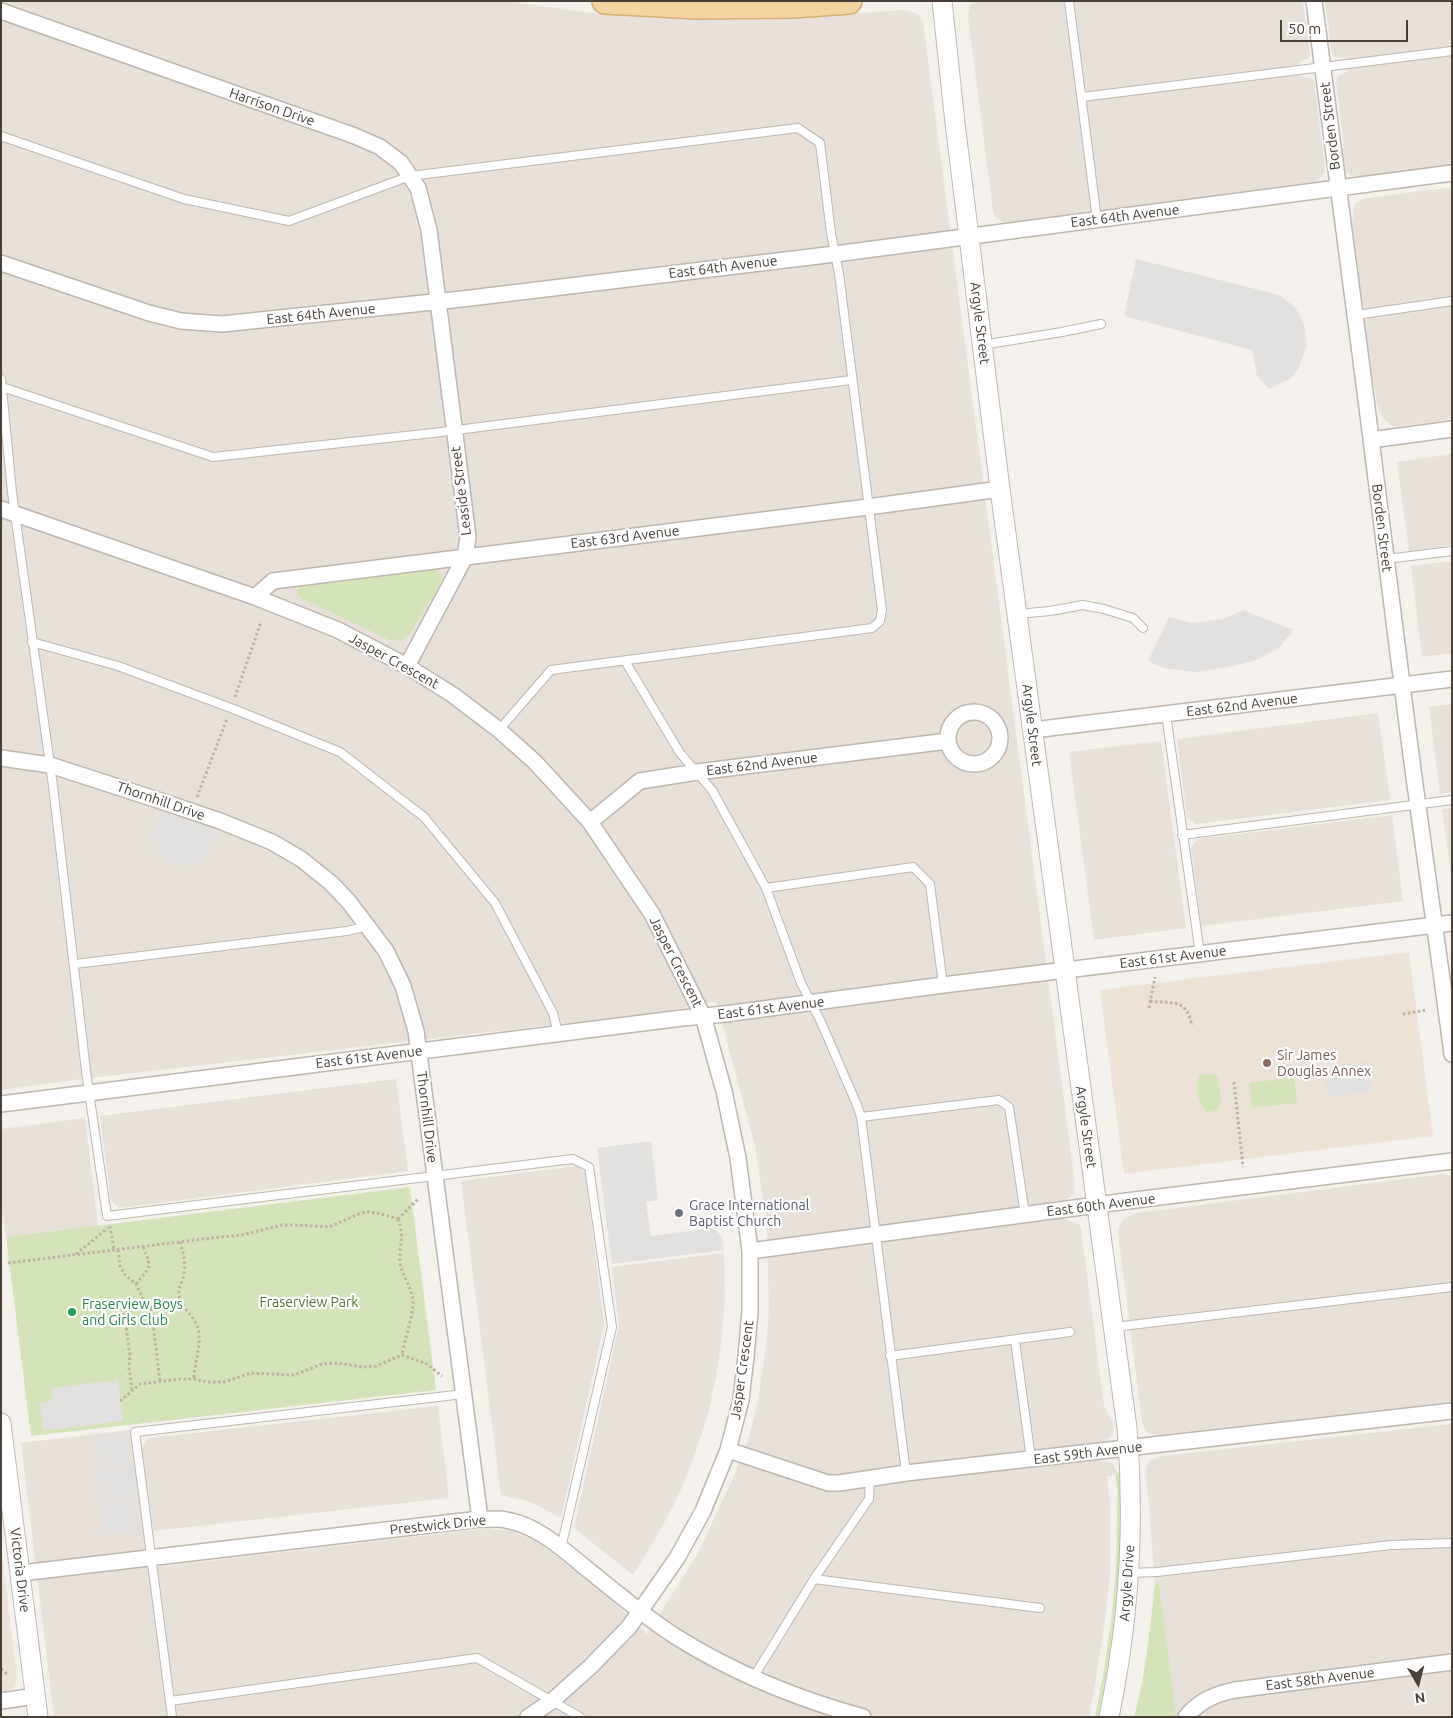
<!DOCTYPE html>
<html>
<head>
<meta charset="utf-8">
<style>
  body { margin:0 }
  #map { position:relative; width:1453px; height:1718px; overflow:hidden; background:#f4f0eb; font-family:Ubuntu,sans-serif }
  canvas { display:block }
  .frame { position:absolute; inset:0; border:2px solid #484039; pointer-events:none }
  .north { position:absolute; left:1393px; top:1658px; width:50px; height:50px; -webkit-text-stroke:4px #fff; paint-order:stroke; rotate:172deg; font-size:14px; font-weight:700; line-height:20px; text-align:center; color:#484039 }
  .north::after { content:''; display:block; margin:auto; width:18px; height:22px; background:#484039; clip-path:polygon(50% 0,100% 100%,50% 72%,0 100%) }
  .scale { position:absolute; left:1280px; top:20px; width:128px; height:22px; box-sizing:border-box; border:2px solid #484039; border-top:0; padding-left:6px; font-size:15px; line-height:18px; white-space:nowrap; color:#484039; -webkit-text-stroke:4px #fff; paint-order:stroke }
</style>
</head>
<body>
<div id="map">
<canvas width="1453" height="1718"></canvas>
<div class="frame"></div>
<div class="north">N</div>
<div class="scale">50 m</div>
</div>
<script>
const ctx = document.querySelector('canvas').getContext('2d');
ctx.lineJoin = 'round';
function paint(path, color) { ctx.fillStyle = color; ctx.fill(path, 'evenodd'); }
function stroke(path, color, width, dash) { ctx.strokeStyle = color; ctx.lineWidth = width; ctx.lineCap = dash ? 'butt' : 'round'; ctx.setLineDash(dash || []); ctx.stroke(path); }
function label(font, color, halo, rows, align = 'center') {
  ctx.font = font + ' Ubuntu,sans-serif'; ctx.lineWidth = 4.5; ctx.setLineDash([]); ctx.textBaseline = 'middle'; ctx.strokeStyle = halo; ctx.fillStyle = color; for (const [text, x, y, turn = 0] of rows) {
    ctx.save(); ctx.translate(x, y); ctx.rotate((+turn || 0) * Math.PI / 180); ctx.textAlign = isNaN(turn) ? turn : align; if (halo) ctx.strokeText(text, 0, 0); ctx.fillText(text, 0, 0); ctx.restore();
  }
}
const residential = new Path2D(`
  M1 1H506L591 13 695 19 793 18 903 10 913 12 919 15 923 22 1075 1184 1074 1193 1067 1200 1063 1201 1065 1219 1080 1225 1081 1229 1104 1406 1112 1420 1113 1426V1433L1110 1438 1098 1443 1100 1461 1112 1463 1119 1474 1107 1476 1110 1506V1571L1106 1613 1096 1679 1089 1717H54L21 1443 130 1430 149 1568 480 1529 503 1530 512 1531 538 1542 614 1602 647 1634 697 1555 733 1478 749 1437 758 1400 766 1346 769 1309 768 1274 767 1224 755 1146 716 1001 663 1012 82 1079 1 1090Z
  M977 1H1303L1310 55 1309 58 1299 62V70L1300 76 1313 79 1314 81 1325 166 1324 173 1318 180 1312 182 1010 223 1003 222 996 218 993 211 968 16 970 5Z
  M1325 1H1452V164L1361 177 1351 175 1346 171 1344 166 1342 150 1344 146 1336 80 1338 76 1348 71 1347 65 1346 58 1334 57 1332 54Z
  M1452 187V419L1396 427 1391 425 1384 419 1377 405 1362 314 1352 224 1354 208 1355 204 1360 200 1368 198Z
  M1452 454V545L1409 551 1397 462Z
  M1452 561V653L1422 657 1411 566Z
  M1452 704V792L1440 794 1429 707Z
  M1378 713 1390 800 1196 824 1187 817 1177 739Z
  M1161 741 1186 928 1094 940 1069 752Z
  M1452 808V881L1442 809Z
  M1392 815 1403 901 1201 926 1191 848 1198 839Z
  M396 1079 408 1171 120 1208 111 1201 100 1116Z
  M85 1118 98 1226 6 1237 1 1199V1129Z
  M576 1166 585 1173 604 1324 561 1518 531 1502 501 1495 461 1181Z
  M1443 1174 1452 1176V1402L1159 1435 1150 1434 1145 1429 1142 1422 1118 1232 1120 1224 1124 1218 1137 1213Z
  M724 1253 725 1298 722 1337 716 1377 707 1418 695 1454 680 1492 660 1531 633 1575 574 1528 619 1325 612 1267Z
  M438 1406 449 1498 153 1531 142 1447 149 1438Z
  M1452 1424V1717H1176L1159 1583H1155L1146 1471 1147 1466 1150 1460 1162 1456Z`);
const education = new Path2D(`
  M1409 952 1433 1136 1124 1174 1100 990Z
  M1 1546 17 1678 15 1687 12 1689 1 1693Z`);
const green = new Path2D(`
  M432 569C440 571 443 575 441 583L409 635 401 641 390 640 301 598 297 594 298 588 302 586Z
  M1213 1074 1218 1078 1221 1103 1216 1111 1206 1112C1198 1102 1194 1087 1200 1075Z
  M1294 1077 1297 1103 1252 1108 1249 1083Z
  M410 1187 436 1390 31 1436 6 1237Z
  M1119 1474C1124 1501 1121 1531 1119 1558 1116 1612 1109 1664 1098 1717H1095C1108 1654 1117 1589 1117 1525 1117 1508 1119 1491 1115 1475Z
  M1155 1583H1159L1176 1715 1175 1717H1134C1146 1673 1150 1628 1155 1583Z`);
const parking = new Path2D(`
  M1136 259 1279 295 1295 307 1304 324 1307 345 1298 369 1290 379 1269 389 1257 376 1252 350 1124 316Z
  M1243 610 1294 630 1279 648 1257 660 1229 667 1195 672 1164 668 1148 661 1169 617 1191 623 1223 619Z
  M164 802 220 821 209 851 203 858 196 863 188 865 179 866 171 863 159 853 154 839V831Z
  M1368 1061 1372 1092 1328 1097 1324 1067Z
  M651 1141 658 1200 646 1202 651 1236 712 1228 722 1236 724 1250 612 1264 597 1148Z
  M118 1380 123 1421 43 1431 40 1403 52 1401 51 1388Z
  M126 1432 129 1464 99 1467 95 1436Z
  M133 1464 137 1498 100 1503 96 1469Z
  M135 1501 139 1531 101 1536 100 1529 104 1528 101 1505Z`);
const path = new Path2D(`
  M235 697 261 622
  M197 797 227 719
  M1150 1001C1175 1004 1186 998 1192 1026
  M1149 1008 1155 977
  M1403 1014 1427 1010
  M1234 1082 1243 1167
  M398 1219C405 1238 399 1243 400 1261 401 1275 412 1287 413 1301 413 1317 405 1338 402 1355
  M398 1219 419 1198
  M110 1226 114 1250
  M180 1242C183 1252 186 1262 184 1273 183 1281 178 1287 179 1295 181 1308 195 1316 198 1329 202 1346 194 1362 194 1379
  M118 1250 120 1266 125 1275 136 1284 143 1299 151 1307 160 1382
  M76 1254 108 1228
  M8 1263 211 1238 242 1235 282 1225H295L329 1227 361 1213 369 1212 382 1214 398 1219
  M136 1284C150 1266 153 1270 143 1247
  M132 1390 129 1368 130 1355 124 1311 162 1306 180 1300
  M120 1401 140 1384 181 1379H194L206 1382H224L251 1373 294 1375 322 1364 337 1363 363 1367 376 1366 402 1355 427 1364 442 1376
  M1 1669 7 1674`);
const service = new Path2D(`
  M1069 1 1097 220
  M1082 97 1452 51
  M1 136 184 199 289 221 410 176 798 128 820 143 831 233 839 274 882 610 880 621 872 628 551 670 499 730
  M1356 315 1452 301
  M983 345 1062 332 1101 324
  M1 379 12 492 53 786 86 1071 107 1216 573 1159 589 1167 612 1327 561 1548
  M2 387 213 457 433 433 851 380
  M1386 559 1452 551
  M1018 614 1050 611 1083 605 1104 609 1133 618 1143 628
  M32 642 118 666 231 708 340 752 424 817 495 903 553 1013 558 1033
  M625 661 680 753 712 790 766 888 801 983 821 1022 857 1105 861 1117 906 1473
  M1166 714 1200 954
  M1182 835 1452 800
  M766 888 913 867 930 884 943 985
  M75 964 347 931 368 926
  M861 1117 999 1100 1009 1107 1025 1215
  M1114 1327 1452 1287
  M1015 1340 1031 1459
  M890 1356 1070 1332
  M1130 1573 1157 1572 1391 1545 1452 1543
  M814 1579 1040 1608
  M753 1678 814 1579 869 1499 870 1479
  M170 1701 477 1658 580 1717
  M172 1717 135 1432 464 1394`);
const minor = new Path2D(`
  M1314 1C1345 229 1373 456 1402 684 1417 807 1436 931 1452 1054
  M1 11 355 136 380 147 401 163 418 188 429 230 468 537 465 557 407 666
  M1 263 149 313 181 321 222 324 462 299 835 254 1452 173
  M1371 440 1452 429
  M1 509 255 597 338 630 407 666 453 695 499 730 535 762 590 822 652 914 703 1016 724 1091 738 1158 750 1251V1311L746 1356 741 1400 728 1450 703 1511 677 1558 629 1627 590 1667 552 1701 528 1717
  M255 597 273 581 868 507 1000 489
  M948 738a26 26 0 1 1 52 0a26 26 0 1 1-52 0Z
  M1033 730 1452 679
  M1 758 50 765 164 802 220 821 272 842 301 859 331 883 349 902 386 951 403 986 416 1031 480 1519
  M590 822 640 781 697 772 948 741
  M1 1104 682 1018 725 1014 943 985 1452 923
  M750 1251 1127 1201 1452 1161
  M728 1450 828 1483H839L906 1473 1452 1411
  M21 1573 480 1519C488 1520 498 1518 506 1520 537 1525 564 1550 587 1569 616 1592 646 1618 678 1638 736 1674 798 1699 863 1717
  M1 1701 36 1696
  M1186 1717C1199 1701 1215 1694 1235 1690L1452 1662`);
const tertiary = new Path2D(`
  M942 1 955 123 1000 489 1127 1428C1135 1525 1129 1621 1109 1717
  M1 1423 38 1717`);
const primary = new Path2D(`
  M605 1 697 6 793 5 849 1`);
const markers = [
  [1267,1063,5,"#8d6e63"],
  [679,1213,5,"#6b7280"],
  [72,1312,5,"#2e9e5b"]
];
const streetNames = [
  ["Harrison Drive",272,107,19],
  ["Borden Street",1330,126,-97],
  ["East 64th Avenue",1125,216,-7],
  ["East 64th Avenue",723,267,-7],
  ["East 64th Avenue",321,314,-6],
  ["Argyle Street",980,323,83],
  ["Leaside Street",461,491,-97],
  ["Borden Street",1382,528,83],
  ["East 63rd Avenue",625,537,-7],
  ["Jasper Crescent",394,661,29],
  ["East 62nd Avenue",1242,705,-7],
  ["Argyle Street",1032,725,83],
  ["East 62nd Avenue",762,764,-7],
  ["Thornhill Drive",161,801,19],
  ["East 61st Avenue",1173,957,-7],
  ["Jasper Crescent",676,962,63],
  ["East 61st Avenue",771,1008,-7],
  ["East 61st Avenue",369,1057,-7],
  ["Thornhill Drive",427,1117,83],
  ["Argyle Street",1086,1127,82],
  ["East 60th Avenue",1101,1205,-7],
  ["Jasper Crescent",742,1370,-82],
  ["East 59th Avenue",1088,1453,-7],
  ["Prestwick Drive",438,1525,-6],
  ["Victoria Drive",20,1570,83],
  ["Argyle Drive",1127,1583,-86],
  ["East 58th Avenue",1320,1679,-7]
];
const educationNames = [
  ["Sir James",1277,1055],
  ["Douglas Annex",1277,1071]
];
const worshipNames = [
  ["Grace International",689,1205],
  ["Baptist Church",689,1221]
];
const parkNames = [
  ["Fraserview Park",309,1302]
];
const leisureNames = [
  ["Fraserview Boys",82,1304],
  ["and Girls Club",82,1320]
];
paint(residential, '#e7e1da');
paint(education, '#ece3d6');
paint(green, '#d5e4b8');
paint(parking, '#e3e1df');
stroke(service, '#bfb7ae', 10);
stroke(minor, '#bfb7ae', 18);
stroke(tertiary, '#bfb7ae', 21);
stroke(primary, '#d9af74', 28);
stroke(path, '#bfb1a1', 3, [2.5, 2.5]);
stroke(service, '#fff', 8);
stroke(minor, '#fff', 15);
stroke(tertiary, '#fff', 19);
stroke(primary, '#f5d4a3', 25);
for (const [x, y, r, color] of markers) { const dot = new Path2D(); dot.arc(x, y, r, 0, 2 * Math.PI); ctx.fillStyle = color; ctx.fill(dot); stroke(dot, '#fff', 2); }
label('14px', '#484039', '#fff', streetNames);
label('14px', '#785e54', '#fff', educationNames, 'left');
label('14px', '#5b616d', '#fff', worshipNames, 'left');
label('14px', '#527531', '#fff', parkNames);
label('14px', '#27864d', '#fff', leisureNames, 'left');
</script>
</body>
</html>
